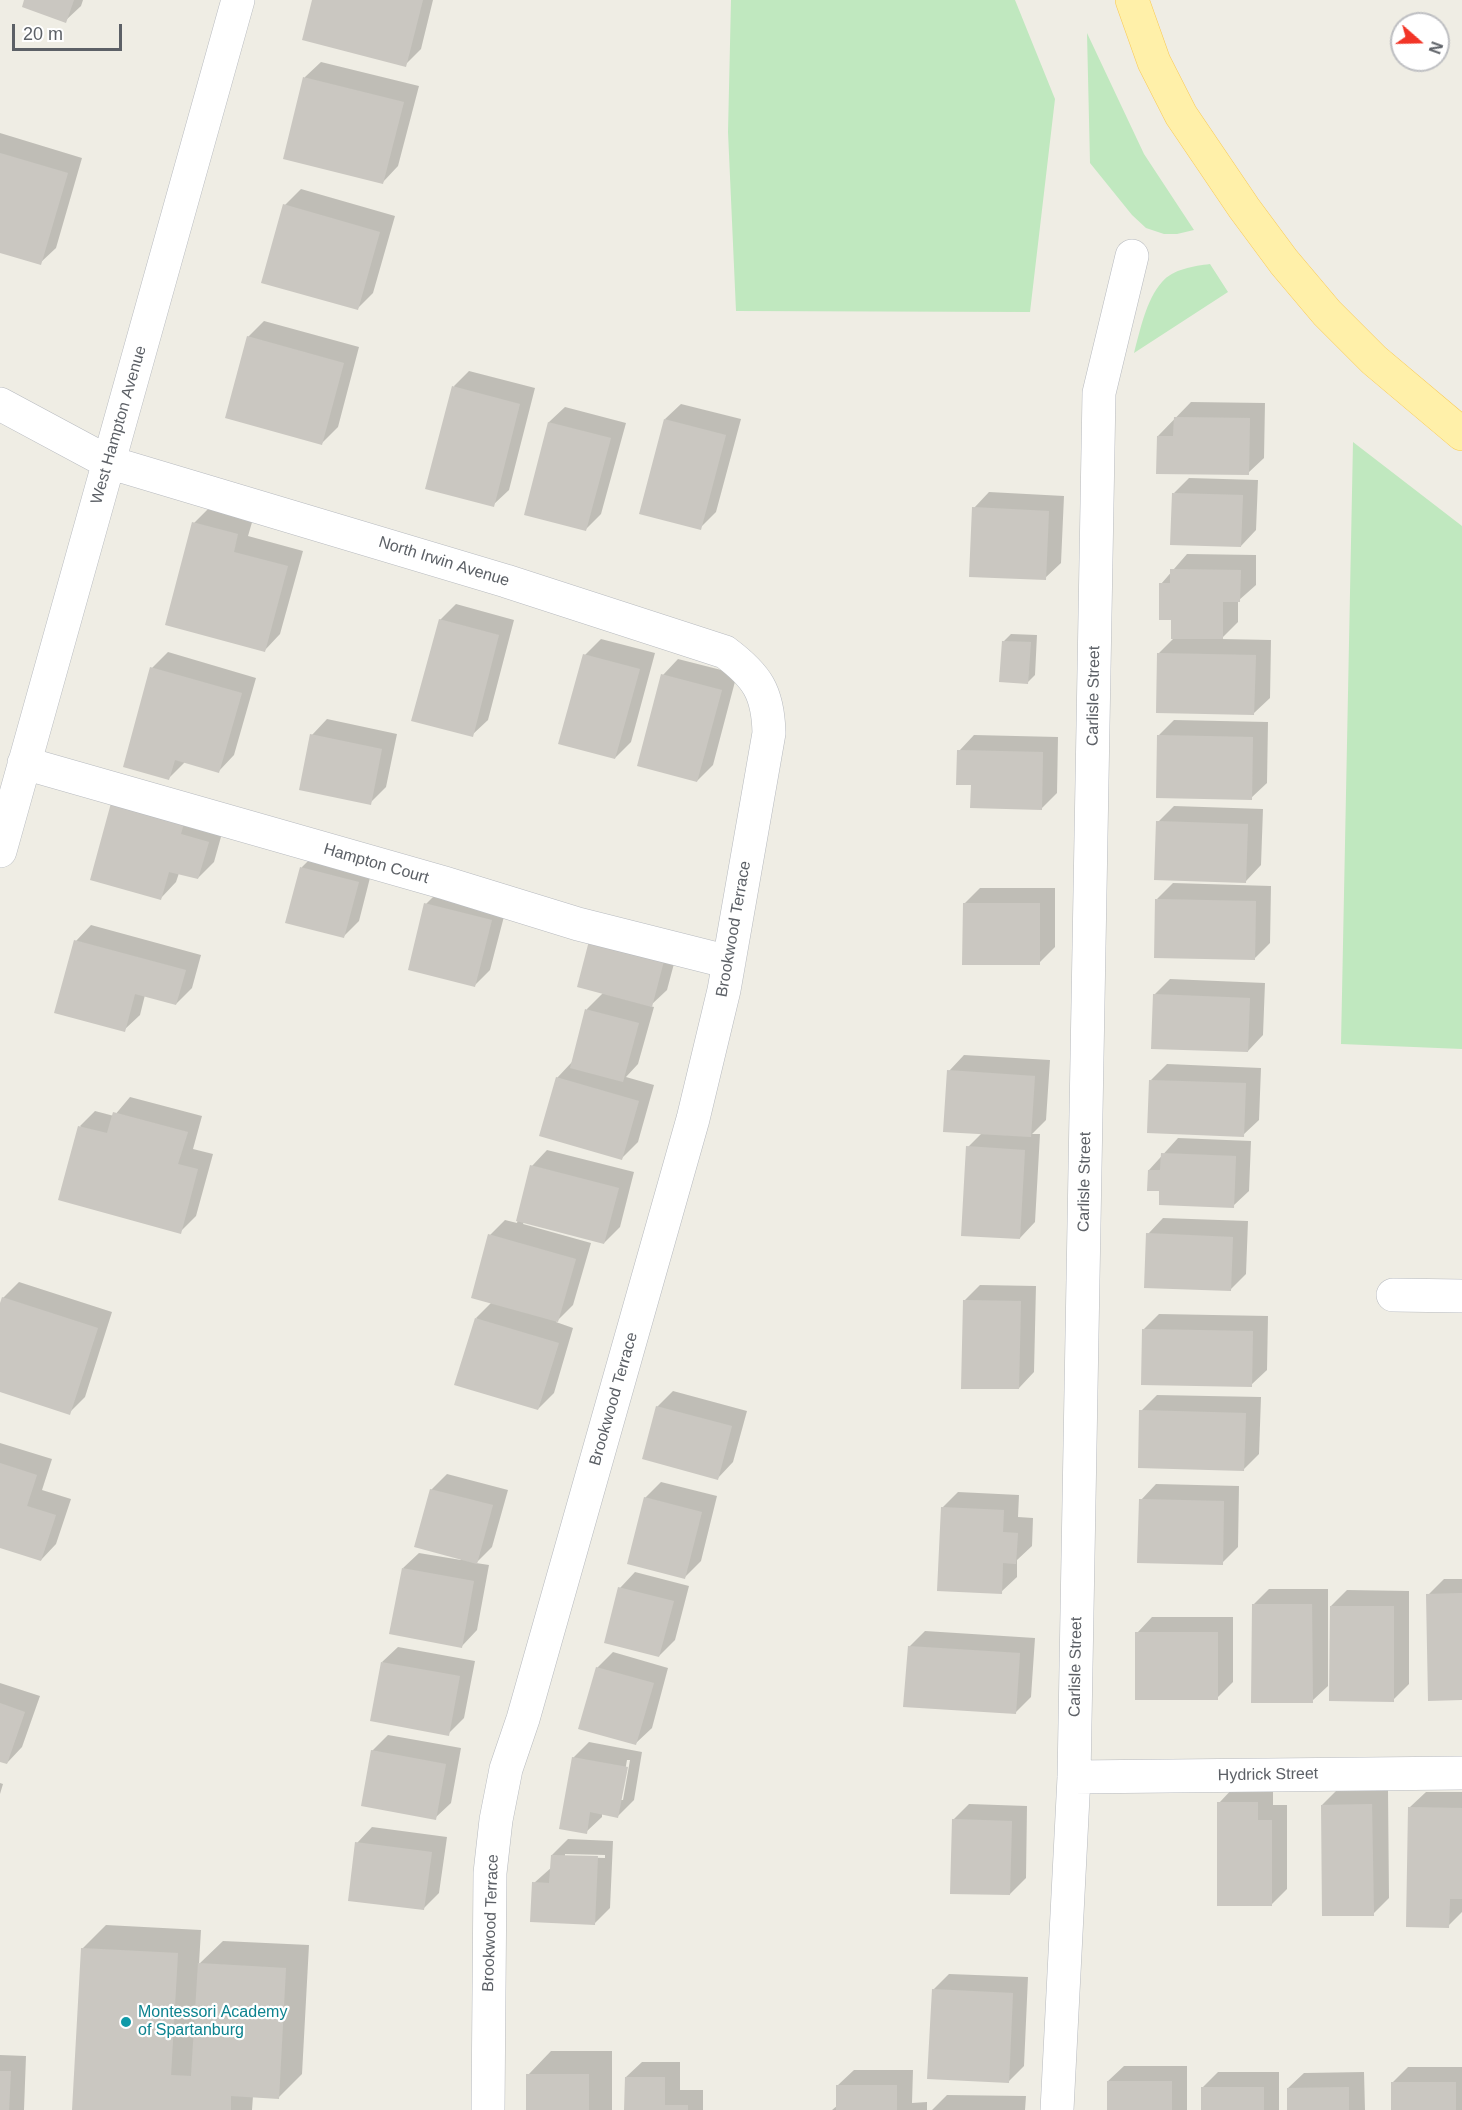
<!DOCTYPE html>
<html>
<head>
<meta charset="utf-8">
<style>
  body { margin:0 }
  #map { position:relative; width:1462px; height:2110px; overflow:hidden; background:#efede4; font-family:Helvetica,sans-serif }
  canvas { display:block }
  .north { position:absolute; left:1390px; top:12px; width:60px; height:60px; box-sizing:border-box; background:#fff; border:2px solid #bebfc2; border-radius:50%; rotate:110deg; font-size:16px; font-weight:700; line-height:24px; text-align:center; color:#5c6066 }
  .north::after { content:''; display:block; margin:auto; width:21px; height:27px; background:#f23527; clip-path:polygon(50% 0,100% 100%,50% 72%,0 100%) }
  .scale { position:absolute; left:12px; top:24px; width:110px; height:27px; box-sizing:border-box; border:3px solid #5c6066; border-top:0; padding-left:8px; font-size:18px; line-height:21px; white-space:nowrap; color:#5c6066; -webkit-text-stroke:4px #fff; paint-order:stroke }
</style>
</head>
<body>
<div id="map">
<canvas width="1462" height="2110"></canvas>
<div class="north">N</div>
<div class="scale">20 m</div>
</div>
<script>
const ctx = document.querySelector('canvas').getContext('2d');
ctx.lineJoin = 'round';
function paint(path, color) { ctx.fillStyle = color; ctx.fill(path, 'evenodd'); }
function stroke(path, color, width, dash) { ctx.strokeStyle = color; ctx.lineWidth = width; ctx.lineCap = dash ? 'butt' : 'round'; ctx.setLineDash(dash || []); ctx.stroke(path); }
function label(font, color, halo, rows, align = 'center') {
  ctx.font = font + ' Helvetica,sans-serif'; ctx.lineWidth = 4.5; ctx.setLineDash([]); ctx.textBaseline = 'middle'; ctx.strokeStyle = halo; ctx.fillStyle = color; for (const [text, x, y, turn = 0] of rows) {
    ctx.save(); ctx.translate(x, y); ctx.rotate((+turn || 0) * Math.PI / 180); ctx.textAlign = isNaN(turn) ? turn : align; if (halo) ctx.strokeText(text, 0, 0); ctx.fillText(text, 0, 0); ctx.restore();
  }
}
const green = new Path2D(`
  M731 0H1015L1055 99 1030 312 736 311 728 132Z
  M1087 33 1144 154 1194 230 1177 234H1164L1146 228 1132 215 1090 163Z
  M1210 264 1228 292 1134 353C1140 331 1146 300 1162 282 1173 269 1194 266 1210 264Z
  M1353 442 1462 526V1049L1341 1044Z`);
const shadow = new Path2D(`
  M26 0H83L81 6 65 21Z
  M314 0H433L421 49 405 65Z
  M321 62 419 86 398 166 383 182 285 157 305 77Z
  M0 133 82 158 56 248 40 263 0 251Z
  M301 189 395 216 373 293 357 309 285 205Z
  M264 321 359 347 338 427 322 443 248 337Z
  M469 371 535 388 509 490 493 505 454 386Z
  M1191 402 1265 403 1264 458 1248 473 1158 436Z
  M681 404 741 419 716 512 700 528 665 419Z
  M565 407 626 423 601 514 586 529 526 514 549 422Z
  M1189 478 1258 480 1256 530 1241 546 1174 493Z
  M989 492 1064 496 1061 563 1045 578 974 508Z
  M209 508 253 519 248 536 303 551 280 634 265 650 194 523Z
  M1187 554 1256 555V585L1238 601V622L1221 639 1271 640 1270 698 1254 713 1158 654 1175 637 1173 619 1161 584Z
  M456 604 514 620 488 720 472 735 440 620Z
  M1011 634 1037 635 1035 675 1027 683 1004 641Z
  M601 639 655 653 631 742 615 758 585 655Z
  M168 652 256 678 234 755 219 771 186 761 169 778 152 668Z
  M678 659 737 674 713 765 697 781 663 675Z
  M327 719 397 734 386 787 370 803 312 735Z
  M1174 720 1268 722 1267 783 1251 798 1158 736Z
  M974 735 1058 737 1057 793 1041 809 972 784 959 751Z
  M113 804 224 826 214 862 198 878 179 873 176 882 161 898Z
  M1174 806 1263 809 1261 865 1246 881 1158 822Z
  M317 852 373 866 359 921 343 937 287 922 302 867Z
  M1173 883 1271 886 1270 943 1254 959 1157 899Z
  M442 888 507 905 490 970 475 985 426 904Z
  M980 888H1055V947L1039 963 964 904Z
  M91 925 201 955 192 988 176 1004 145 995 140 1015 124 1030 76 941Z
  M680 941 667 990 650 1006 654 1007 638 1064 626 1077 654 1085 638 1142 622 1158 557 1078 572 1062 587 1009 603 993Z
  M1170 979 1265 983 1263 1035 1248 1051 1154 995Z
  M964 1055 1050 1060 1046 1120 1032 1134H1040L1035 1222 1020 1238 968 1147 982 1133 949 1071Z
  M1167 1064 1261 1068 1259 1120 1243 1135 1151 1080Z
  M130 1097 202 1116 193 1149 213 1154 196 1216 180 1232 80 1126 95 1111 114 1116Z
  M1178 1138 1251 1141 1249 1191 1233 1206 1161 1190 1149 1170Z
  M547 1150 634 1172 620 1227 604 1243 524 1222 523 1224 591 1243 573 1305 556 1322 573 1328 554 1393 538 1409 476 1318 492 1302 490 1235 505 1220 517 1223 532 1166Z
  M1163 1218 1248 1221 1246 1274 1230 1290 1148 1234Z
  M19 1282 112 1312 85 1397 69 1413 0 1391V1308L3 1298Z
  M980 1285 1036 1286 1034 1372 1019 1388 964 1301Z
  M1159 1314 1268 1316 1267 1370 1251 1385 1143 1330Z
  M673 1391 747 1411 733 1462 718 1478 657 1407Z
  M1157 1395 1261 1397 1259 1454 1243 1470 1141 1411Z
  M0 1443 52 1459 42 1490 71 1499 56 1544 41 1560 0 1547Z
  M447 1474 508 1490 492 1547 476 1563 489 1565 477 1630 462 1646 403 1568 419 1553 461 1560 431 1490Z
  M661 1482 717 1496 701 1561 685 1577 645 1498Z
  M1156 1484 1239 1486 1238 1547 1222 1563 1141 1500Z
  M958 1492 1019 1495 1018 1517 1033 1518 1032 1546 1017 1560V1577L1001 1592 942 1508Z
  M635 1572 689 1586 675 1640 659 1656 620 1588Z
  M1444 1579H1462V1699L1428 1595Z
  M1269 1589H1328V1686L1312 1701 1253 1605Z
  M1347 1590 1409 1591V1684L1393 1700 1331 1606Z
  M1152 1617H1233V1682L1217 1698 1137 1633Z
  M925 1631 1035 1638 1031 1697 1015 1713 909 1647Z
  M398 1647 475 1661 464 1718 448 1734 382 1662Z
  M613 1652 668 1668 652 1728 636 1743 597 1668Z
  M0 1683 40 1696 22 1747 7 1763 0 1761Z
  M388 1735 461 1748 451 1803 435 1818 372 1751Z
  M589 1742 642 1752 634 1800 618 1816 602 1813V1817L586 1832 573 1758ZM627 1760H630L623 1800H620Z
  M0 1783 3 1784 0 1794Z
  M1234 1787H1273V1805H1287V1889L1272 1904 1219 1803Z
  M1338 1789H1388L1389 1898 1373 1914 1322 1805Z
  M1426 1792H1462V1912L1448 1926 1410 1807Z
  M969 1804 1027 1806 1026 1878 1010 1894 953 1820Z
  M372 1827 447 1837 439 1893 423 1909 357 1843Z
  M568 1839 613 1841 610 1908 594 1924 534 1883 552 1867V1855ZM565 1854 605 1855V1858L565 1857Z
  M106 1925 201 1930 199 1964 223 1941 309 1945 302 2074 279 2097 253 2096 252 2110H74L82 1949Z
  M949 1974 1028 1977 1024 2066 1009 2081 933 1990Z
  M551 2051H612V2110H528V2075Z
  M0 2055 26 2056 24 2110H0Z
  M642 2062H680V2090H703V2110H626V2077Z
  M1124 2066H1187V2110H1108V2081Z
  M1408 2067H1462V2110H1392V2083Z
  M854 2070H913L912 2103 927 2102V2110H832L838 2105V2085Z
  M1218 2072H1279V2110H1203L1202 2088Z
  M1364 2072 1365 2110H1288V2088L1304 2073Z
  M947 2095 1026 2096 1025 2110H932Z`);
const building = new Path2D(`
  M24 0H74L66 23 22 7Z
  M312 0H423L406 67 302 40Z
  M303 77 404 102 383 184 283 159Z
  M0 153 68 173 41 265 0 253Z
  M283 204 380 232 358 310 261 283Z
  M247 336 344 363 322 445 225 418Z
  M452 386 520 404 494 507 425 489Z
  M1174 417 1250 418 1249 475 1156 474 1157 436H1173Z
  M664 419 726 435 701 530 639 514Z
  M548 422 611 438 586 531 524 515Z
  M1172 493 1243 495 1241 547 1170 545Z
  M972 507 1049 511 1046 580 969 577Z
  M192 522 238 534 234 552 288 566 265 652 165 625Z
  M1170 569 1241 570 1240 602H1223V639H1171V620H1159V583H1170Z
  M439 619 499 635 473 737 411 721Z
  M1002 641 1031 642 1028 684 999 682Z
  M1157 653 1256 655 1254 715 1156 713Z
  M583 654 640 669 615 759 558 744Z
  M150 667 242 693 219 773 175 760 169 780 123 767Z
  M661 674 722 690 697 782 637 766Z
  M310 734 382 749 371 805 299 790Z
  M1157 735 1253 737 1252 800 1156 798Z
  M957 750 1043 752 1042 810 970 808 971 785H956Z
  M111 803 184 823 181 834 209 842 198 879 169 872 161 900 90 880Z
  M1156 821 1248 824 1246 883 1154 880Z
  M300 867 359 882 344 938 285 923Z
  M1155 899 1256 901 1255 960 1154 958Z
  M424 903 492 920 475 987 408 970Z
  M963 903H1040V965H962Z
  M590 937 665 957 652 1007 577 987Z
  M74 940 186 970 176 1005 135 994 125 1032 54 1013Z
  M1153 994 1250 998 1248 1052 1151 1049Z
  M585 1009 639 1023 623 1082 570 1068Z
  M947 1070 1035 1076 1031 1137 943 1132Z
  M556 1077 639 1101 622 1160 539 1136Z
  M1149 1080 1246 1083 1244 1137 1147 1133Z
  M113 1112 188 1132 178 1164 198 1169 181 1234 58 1200 78 1126 107 1133Z
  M966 1146 1025 1150 1020 1239 961 1236Z
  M1161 1153 1236 1156 1234 1208 1159 1205V1191H1147L1148 1170H1160Z
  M530 1165 619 1188 604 1244 516 1221Z
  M1146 1233 1233 1237 1231 1291 1144 1288Z
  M488 1234 576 1259 558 1322 471 1298Z
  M2 1297 98 1328 70 1415 0 1392V1303Z
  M963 1300 1021 1301 1019 1389H961Z
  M475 1318 559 1343 538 1410 454 1385Z
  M1142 1329 1253 1331 1252 1387 1141 1385Z
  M656 1406 732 1426 718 1480 642 1459Z
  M1139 1410 1246 1413 1244 1471 1138 1468Z
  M0 1463 37 1475 27 1506 56 1515 41 1561 0 1548Z
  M430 1489 493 1505 477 1564 414 1547Z
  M644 1497 702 1512 685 1579 627 1564Z
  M1139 1499 1224 1501 1223 1565 1137 1563Z
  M941 1507 1004 1510 1003 1532 1018 1533 1016 1564 1003 1563 1002 1594 937 1591Z
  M402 1568 474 1581 462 1648 389 1634Z
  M618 1587 674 1601 659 1657 604 1643Z
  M1462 1593V1700L1428 1701 1426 1594Z
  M1252 1604H1312L1313 1703H1251Z
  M1330 1606H1394V1702L1329 1701Z
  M1135 1632H1218V1700H1135Z
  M908 1646 1020 1653 1016 1714 903 1707Z
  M381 1662 460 1676 449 1736 370 1721Z
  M596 1667 654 1683 636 1745 578 1729Z
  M0 1703 25 1712 7 1764 0 1762Z
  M371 1750 446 1764 436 1820 361 1806Z
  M572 1757 628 1767 618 1818 590 1812 587 1834 559 1829Z
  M1217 1802H1258V1820H1272V1906H1217Z
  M1372 1804 1374 1916H1322L1321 1805Z
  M1408 1807 1462 1808V1899H1450L1449 1928 1406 1927Z
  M952 1819 1012 1821 1010 1895 950 1894Z
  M355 1842 432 1852 424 1910 348 1901Z
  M551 1855 598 1856 595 1925 530 1922 532 1882 549 1883Z
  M81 1948 178 1953 171 2075 191 2076 198 1963 286 1968 279 2099 231 2096V2110H72Z
  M932 1989 1013 1993 1009 2083 927 2079Z
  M0 2071H11L9 2110H0Z
  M526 2074H589V2110H526Z
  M625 2077H665V2105H688V2110H624Z
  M1107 2081H1172V2110H1107Z
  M1391 2082H1456V2110H1391Z
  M836 2085H897V2110H836Z
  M1201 2087H1264V2110H1201Z
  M1349 2087V2110H1287V2088Z`);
const minor = new Path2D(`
  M0 404 108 462 506 581 725 652C757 676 768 692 769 733L724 990 693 1119 523 1719 506 1769 496 1820 490 1873 488 2110
  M24 763 445 883 578 924 729 962
  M0 851 238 0
  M1393 1295 1462 1296
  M1074 1777 1462 1773
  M1057 2110 1074 1777 1099 393 1132 256`);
const major = new Path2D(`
  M1132 0 1154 62 1181 115 1244 208 1284 262 1327 313 1374 360 1462 434`);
const markers = [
  [126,2022,6,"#0f9aa8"]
];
const streetNames = [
  ["West Hampton Avenue",119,425,-74],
  ["North Irwin Avenue",444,562,17],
  ["Carlisle Street",1094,696,-89],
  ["Hampton Court",376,864,16],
  ["Brookwood Terrace",734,929,-80],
  ["Carlisle Street",1085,1182,-89],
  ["Brookwood Terrace",614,1399,-74],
  ["Carlisle Street",1076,1667,-89],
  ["Hydrick Street",1268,1775,-1],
  ["Brookwood Terrace",491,1923,-88]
];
const cultureNames = [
  ["Montessori Academy",138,2013],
  ["of Spartanburg",138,2031]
];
paint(green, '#c0e8bf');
paint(shadow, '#0003');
paint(building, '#cac7c1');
stroke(minor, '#b7babf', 34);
stroke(major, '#f9c954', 34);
stroke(minor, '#fff', 33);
stroke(major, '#fff0a9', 33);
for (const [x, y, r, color] of markers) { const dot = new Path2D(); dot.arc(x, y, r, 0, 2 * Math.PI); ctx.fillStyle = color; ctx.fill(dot); stroke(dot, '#fff', 2); }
label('16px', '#5c6066', '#fff', streetNames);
label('16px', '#0d838f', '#fff', cultureNames, 'left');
</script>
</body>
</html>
